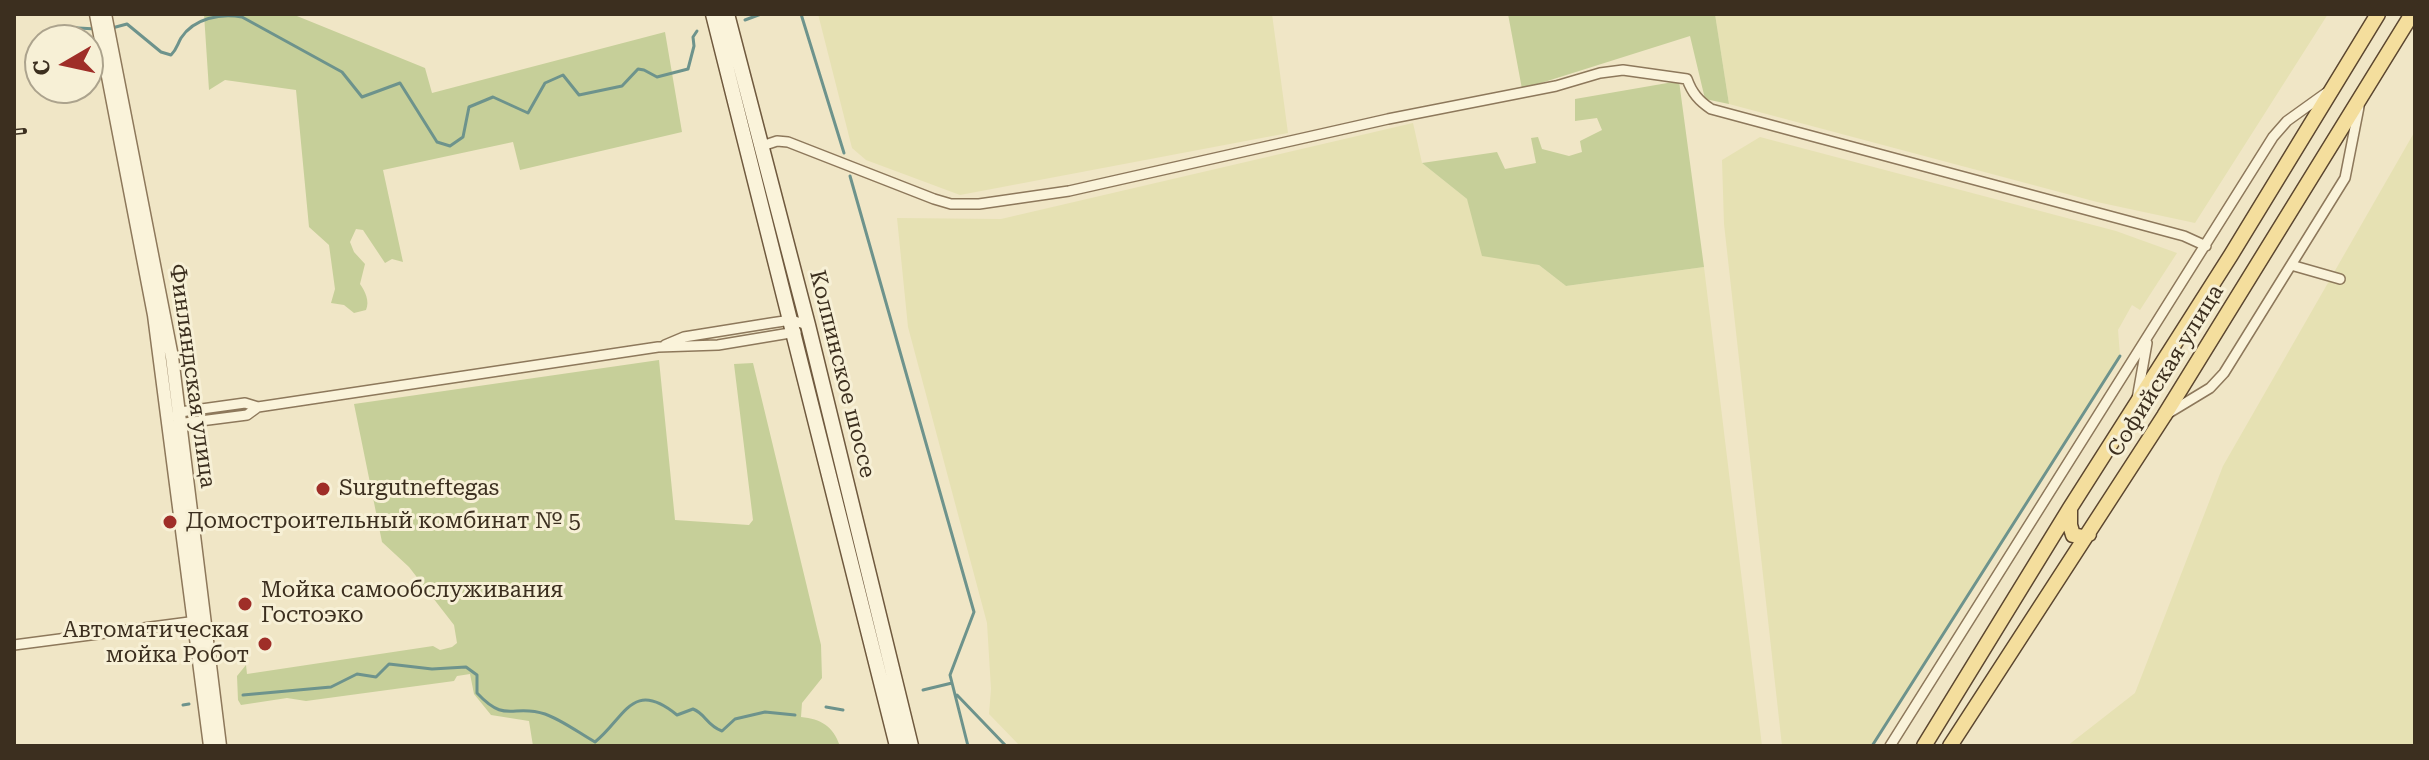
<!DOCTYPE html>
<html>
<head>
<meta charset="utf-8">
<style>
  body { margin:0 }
  #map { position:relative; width:2429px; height:760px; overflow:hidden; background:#f0e6c6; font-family:"Roboto Serif",serif }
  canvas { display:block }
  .frame { position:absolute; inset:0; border:16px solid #3c2f1f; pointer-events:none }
  .north { position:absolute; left:24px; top:24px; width:80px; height:80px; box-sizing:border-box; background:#f7f0d6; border:2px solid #aca38d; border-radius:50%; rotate:261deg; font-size:22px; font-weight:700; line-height:32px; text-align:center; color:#3c2f1f }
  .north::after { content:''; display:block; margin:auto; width:28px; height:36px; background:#9f2e28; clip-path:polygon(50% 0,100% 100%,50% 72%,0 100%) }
</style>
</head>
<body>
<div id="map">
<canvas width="2429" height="760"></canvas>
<div class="frame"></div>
<div class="north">С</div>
</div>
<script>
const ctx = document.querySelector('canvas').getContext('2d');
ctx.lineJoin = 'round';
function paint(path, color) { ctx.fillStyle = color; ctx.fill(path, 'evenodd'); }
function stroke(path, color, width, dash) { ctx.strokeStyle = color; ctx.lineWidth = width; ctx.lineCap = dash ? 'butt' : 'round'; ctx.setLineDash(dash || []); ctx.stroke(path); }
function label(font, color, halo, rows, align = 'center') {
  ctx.font = font + ' "Roboto Serif",serif'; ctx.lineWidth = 6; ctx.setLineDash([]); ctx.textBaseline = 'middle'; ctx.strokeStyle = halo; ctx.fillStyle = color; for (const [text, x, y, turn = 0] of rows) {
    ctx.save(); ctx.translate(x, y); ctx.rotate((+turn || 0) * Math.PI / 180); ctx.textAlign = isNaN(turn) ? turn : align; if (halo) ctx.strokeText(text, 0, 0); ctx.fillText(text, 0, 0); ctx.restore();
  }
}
const farmland = new Path2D(`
  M818 14H1272L1288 133 960 195 866 160 852 148Z
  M1715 14H2328L2195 223 2097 202 1729 104Z
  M1413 123 1422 163 1467 199 1512 259 1539 265 1566 286 1704 267 1762 746H1020L989 714 991 689 987 623 908 327 897 218 1001 219Z
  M2415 131V746H2067L2135 693 2223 466Z
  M1760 137 2116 231 2177 253 2140 310 2132 305 2118 330 2120 356 1872 746H1782L1724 224 1722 160Z`);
const green = new Path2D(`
  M204 14H292L425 68 432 93 665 32 682 132 520 170 513 142 383 170 403 262 392 259 385 263 363 230 356 229 350 242 354 252 365 264 360 284C365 291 370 301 366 310L354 313 344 305 331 303 335 289 329 245 309 227 296 90 225 80 209 90Z
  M1508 14H1715L1729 104 1705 99 1690 36 1522 89Z
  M1679 81 1704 267 1566 286 1539 265 1482 256 1467 199 1422 163 1497 152 1505 169 1536 163 1531 138 1538 137 1542 149 1569 156 1582 152 1580 141 1602 130 1597 118 1575 121V99Z
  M659 360 675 520 749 525 753 520 734 364 753 363 821 645 822 678 802 703 801 717C821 719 833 726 840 746H533L529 721 491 715 474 694 470 674 457 676 454 681 306 701 287 698 241 705 238 700 237 676 246 665 247 674 433 646 440 650 452 647 457 643 454 625 409 567 382 542 354 404Z`);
const stream = new Path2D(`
  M801 14 844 153
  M745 20 761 14
  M61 27 96 29
  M112 28 127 24 161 52 171 55C177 49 177 45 181 38 194 18 221 13 242 17L342 72 362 97 400 83 437 142 450 146 463 137 469 107 493 97 528 113 545 83 563 75 579 95 622 86 638 69 644 70 657 77 688 69 694 46 693 37 697 31
  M850 176 974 612 950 675 968 746
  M923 690 952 683
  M243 695 331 687 357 674 376 677 389 664 432 669 466 667 477 675V693C507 725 512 703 545 714 562 720 579 733 595 742 625 718 632 678 677 715L693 709C706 714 706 725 722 731L735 719 765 712 795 715
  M957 695 1006 746
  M183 705 189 704
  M826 707 843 710
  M1872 746 2120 356`);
const minor = new Path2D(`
  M762 146 777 141 788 142 934 199 951 204H979L1069 191 1388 119 1556 86 1600 73 1623 70 1687 79C1692 93 1699 101 1711 109L2184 236 2206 246
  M2291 265 2340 279
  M665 345 684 337 771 323 791 320 808 325
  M2137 399 2147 343
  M2167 414 2210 388 2224 373 2345 178 2359 107
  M175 416 180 412 245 403 258 407 658 347 718 345 796 332
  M177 424 247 415 258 407
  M14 645 197 621
  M1890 746 2273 137 2287 121 2326 93`);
const tertiary = new Path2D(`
  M96 14 154 315 210 746
  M105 14 172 357 220 746`);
const secondary = new Path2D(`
  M713 14 897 746
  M727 14 808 325 911 746`);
const primary = new Path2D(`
  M2070 508V525L2073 535 2083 537 2089 534
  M1924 746 2070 508 2231 255 2378 14
  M1950 746 2164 416 2412 14`);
const rail = new Path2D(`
  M14 132 24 131`);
const markers = [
  [323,489,8,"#9f2e28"],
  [170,522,8,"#9f2e28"],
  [245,604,8,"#9f2e28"],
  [265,644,8,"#9f2e28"]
];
const streetNames = [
  ["Софийская улица",2166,371,-58],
  ["Колпинское шоссе",842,374,76],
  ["Финляндская улица",192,376,82]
];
const poiNames = [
  ["Surgutneftegas",339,489],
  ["Домостроительный комбинат № 5",186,522],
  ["Мойка самообслуживания",261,591],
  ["Гостоэко",261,616],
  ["Автоматическая",249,631,"right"],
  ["мойка Робот",249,656,"right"]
];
paint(farmland, '#e6e1b3');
paint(green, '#c6cf99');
stroke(stream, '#6d938c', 3);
stroke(minor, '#8d785b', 12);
stroke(tertiary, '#8d785b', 15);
stroke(secondary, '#6f593e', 17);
stroke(primary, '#5b462f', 17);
stroke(minor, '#faf3da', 9);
stroke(tertiary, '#faf3da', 12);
stroke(secondary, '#faf3da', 14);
stroke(primary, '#f4de9d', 14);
stroke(rail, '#3c2f1f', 6);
stroke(rail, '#f7f0d6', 3, [9]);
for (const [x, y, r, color] of markers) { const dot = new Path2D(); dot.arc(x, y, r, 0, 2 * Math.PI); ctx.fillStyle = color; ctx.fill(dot); stroke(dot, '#f7f0d6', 3); }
label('22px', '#3c2f1f', '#f7f0d6', streetNames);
label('22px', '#3c2f1f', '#f7f0d6', poiNames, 'left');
</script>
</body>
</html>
